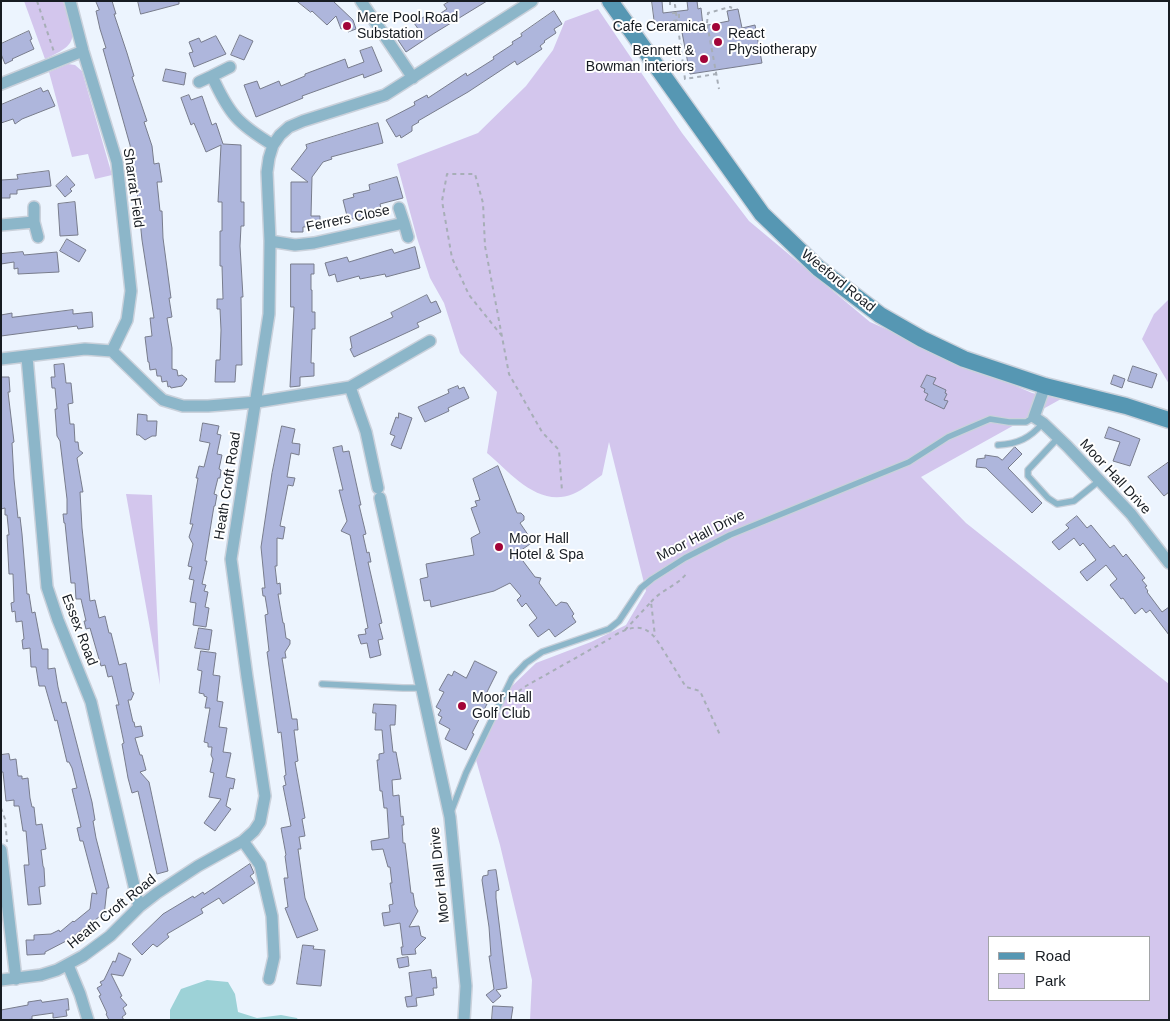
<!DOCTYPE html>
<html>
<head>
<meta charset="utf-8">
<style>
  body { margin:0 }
  #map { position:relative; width:1170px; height:1021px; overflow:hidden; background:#ecf4fe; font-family:Arial,sans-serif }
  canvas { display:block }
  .frame { position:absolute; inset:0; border:2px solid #171c22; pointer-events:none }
  .legend { position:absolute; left:988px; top:936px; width:162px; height:65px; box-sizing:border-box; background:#fff; border:1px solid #a2a4a7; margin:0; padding:6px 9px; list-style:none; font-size:15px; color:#171c22 }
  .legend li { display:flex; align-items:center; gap:10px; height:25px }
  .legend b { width:25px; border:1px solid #a2a4a7 }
</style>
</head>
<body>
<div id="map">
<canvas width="1170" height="1021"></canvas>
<div class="frame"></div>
<ul class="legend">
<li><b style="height:6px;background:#5697b3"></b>Road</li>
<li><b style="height:14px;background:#d3c6ed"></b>Park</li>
</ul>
</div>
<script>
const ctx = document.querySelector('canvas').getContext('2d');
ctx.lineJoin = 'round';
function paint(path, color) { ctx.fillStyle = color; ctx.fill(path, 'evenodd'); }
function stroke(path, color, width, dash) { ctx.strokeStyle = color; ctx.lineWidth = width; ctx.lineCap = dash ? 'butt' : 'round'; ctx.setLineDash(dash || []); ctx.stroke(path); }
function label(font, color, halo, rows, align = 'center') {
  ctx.font = font + ' Arial,sans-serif'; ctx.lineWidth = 4; ctx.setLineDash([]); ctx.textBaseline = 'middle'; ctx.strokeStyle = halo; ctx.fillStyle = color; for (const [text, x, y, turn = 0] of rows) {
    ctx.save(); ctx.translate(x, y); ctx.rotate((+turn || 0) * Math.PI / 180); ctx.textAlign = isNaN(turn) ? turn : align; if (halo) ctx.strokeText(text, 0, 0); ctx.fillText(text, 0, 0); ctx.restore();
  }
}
const green = new Path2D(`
  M24 1H63C73 36 84 42 45 59Z
  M598 9 682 133 749 221 870 322 1032 393 1061 399 921 477 966 523 1169 684V1020H530L532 980 500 845 476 760 511 687 536 663 591 642 626 625 646 591 609 442 602 475C593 481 583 490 573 494 538 508 511 473 487 453L497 392 460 353 444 303 430 278 417 238 397 164 478 133 526 86 553 50 565 21ZM989 937H1149V1000H989Z
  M68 64 75 65 82 71 112 175 95 179 88 154 72 157 49 72Z
  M1169 299V384L1142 339 1154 314Z
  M126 494 152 495 160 685Z`);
const water = new Path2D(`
  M207 980 228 982 235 994 238 1012 257 1018 281 1015 297 1018 298 1020H170V1010L181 989Z`);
const building = new Path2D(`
  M96 1H112L116 14H114L127 53 134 76 132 77 147 121 144 122 152 146 154 164 159 163 162 182H157L160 211H162L163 238 171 298H169L172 317 167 318 172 348V369L177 370 178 376 182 375 187 379 182 386 171 388 170 386 168 387 167 381 162 382 161 376H157L156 369 150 370 149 362H148L145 337 152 336 150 318H154L142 240 136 181 130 145 103 49 106 48 100 29 96 11 99 10Z
  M138 1H179V4L141 14Z
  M297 1H333L353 20 356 29 348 32 346 27 341 29 336 16 327 25 312 11 311 12Z
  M450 1H487L433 34 406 52 398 40 401 38 396 31 421 33 414 23 427 15 435 17 447 9 444 5Z
  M652 1H662L663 13 688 10 687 1H697L698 9 701 8 703 26 729 21 727 11 738 9 742 28 755 25 762 63 690 74 680 22 655 25Z
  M554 11 562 24 554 29 556 33 544 41 545 42 540 46 542 49 517 65 515 61 468 92 418 121 419 122 412 126V131L401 138 400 135 396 137 386 120 415 105 414 102 427 95 428 98 466 73 467 76 494 59 493 57 513 44 512 42 522 36 521 34Z
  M29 31 32 39 30 40 34 49 12 59 13 60 5 64 1 54V44Z
  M240 35 253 41 244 60 231 55Z
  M216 36 226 54 194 67 189 53 193 52 189 42 199 38 201 42Z
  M372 47 382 71 364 78 363 74 302 96 303 98 256 117 244 85 257 81 260 89 279 81 281 86 305 76V74L345 59 348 68 364 62 360 51Z
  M166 69 186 73 184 85 163 81Z
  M41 88 43 92 48 90 55 106 22 119 15 124 13 119 1 123V105Z
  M189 95 191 100 202 96 212 125 216 123 223 144 241 145V202H244V226H241L240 246 243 297H241L242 365H236L235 382H215L216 360H220L221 330 220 309H217V299H223L222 266H220V231H222V202H218L221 145 206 152 194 123 191 125 181 98Z
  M378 123 383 143 331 157 332 159 323 162 312 177 311 216H320V226L303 227V232H291V182H308L291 169 307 148 306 145Z
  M49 171 51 186 17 190V194H10V198H1V180L18 179 17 175Z
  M67 176 75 185 70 189 72 191 65 197 56 186Z
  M397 177 403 198 380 204 381 208 376 209 377 213 348 220 343 200 354 197 353 194 370 190 369 185Z
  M75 202 78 235 60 236 58 204Z
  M67 239 86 250 79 262 60 251Z
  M415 247 420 268 386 277 385 274 360 279 359 276 337 282 335 274 329 276 325 263 347 257 349 262 392 249 394 253Z
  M23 252 24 255 57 252 59 272 18 274V268L14 269V262L1 264V254Z
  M291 264H314V274H311V290H312V312H315V329H312L311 363H314V376L300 377V386L290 387 294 307H291Z
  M427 295 431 303 436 301 441 312 417 323 419 327 354 357 350 349 352 348 350 337 393 317 391 313Z
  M73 310V314L92 312 93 327 78 329 77 326 1 336V315L12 313V317Z
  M64 364 66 383H71L73 403 68 404 70 424H74L75 442H78L79 450 83 453 77 458 83 492H80L82 528 90 601 95 600 99 618 105 616 109 633H111L119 665 126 663 132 692 134 693 131 700H128L133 722H134L135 727 141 726 143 736 135 738 140 755H142L146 770 140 772 149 782 168 871 157 874 138 791 132 793 128 778 122 744 124 743 116 705H119L112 676 108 677 105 665 101 666 90 628 86 629 84 621H86L81 599H76L75 583H71L65 523H64L63 514H67V499L60 441 57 436 55 409H57L55 388H52L51 377H55L54 365Z
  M1133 366 1157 374 1152 388 1128 381Z
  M927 375 936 378 933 384 946 390 945 393 947 394 944 400 948 401 944 409 925 400 928 394 924 392 925 389 921 387Z
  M1114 375 1125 379 1122 388 1111 384Z
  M1 377H9L10 392H8L14 442 12 443 14 479 18 518 20 517 22 534 27 594H29L32 613 35 612 42 649H48V669L55 668 58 687 62 703 66 702 92 802 95 820 93 821 96 838 109 888H107L104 916 103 914 70 939 45 952V954L27 955 26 940H34V935L51 934 59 930 60 932 73 921 74 922 90 909 92 893 97 894 83 841H80L77 828 81 827 72 789 77 788 72 768 69 762H67L57 720 55 721 45 686H39L36 667H31L30 648 23 649 22 640 24 639 22 621 16 622 15 611 12 612 11 603 14 602 13 574H9L7 535H9L7 515H5V508L1 509Z
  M458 386 459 389 464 387 469 398 448 408 449 411 425 422 418 407 449 393 448 390Z
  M399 413 412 418 401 449 391 445 395 436 390 434 396 417 398 418Z
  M138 414 147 415V421H157L156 436H152L145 440 139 435H137Z
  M203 423 219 426 217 434 221 435 217 454 222 455 219 469 221 470 220 478H218L214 494 217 495 215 506H214L205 561H207L202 584 206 585 204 591 208 592 205 607 209 608 206 627 193 625 196 603 190 602 194 580 189 579 192 567 188 566 193 544 189 537 193 524H190L198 478H196L199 466 204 467 210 443 200 441Z
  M282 426 295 429 292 443 300 444 299 455 291 453 287 477 295 478 293 486 288 485 280 526 285 527 283 539 277 538V566H275L277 584 280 583 281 594H278L283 623H284L286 638 290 640V644L285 652 286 658H282L292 719H297L298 730H294L298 761 295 762 305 818 302 819 305 836 299 837 301 849H298L305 898 318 930 297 938 285 908 288 907 284 878H288L285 856 286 855 281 828 291 826 283 786 286 785 284 776 286 775 281 732 278 733 267 652 269 651 265 615 268 614 265 596H263L262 588H265L261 547 272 473Z
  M1109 427 1140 439 1130 466 1113 461 1120 442 1105 438Z
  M342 446 343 452 349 451 361 505H359L366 534 363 535 367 553 369 552 371 562H368L382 623 379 624 383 639 378 640 381 655 370 658 367 643 361 644 358 635 366 634 365 629 368 628 350 535 341 531 347 521 339 490H343L333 448Z
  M1015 447 1022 454 1008 468 1042 503 1032 513 986 468 976 467 977 459 985 458V455L998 457 1002 460Z
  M1169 462V492L1164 496 1148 477Z
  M498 466 517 513H521L524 516V520L520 523 533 542 517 553 535 577 541 578 539 583 556 606 561 602 567 603 574 614 572 616 576 622 555 637 549 629 538 637 529 625 537 618 526 603 522 607 517 600 521 596 510 583 494 591 431 607 430 600 424 601 420 579 428 577 426 564 474 555 471 538 480 533 471 508 477 506 475 501 480 500 473 479Z
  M1077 516 1087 528 1091 525 1110 548 1114 545 1123 557 1126 554 1145 578 1142 580 1147 586 1145 587 1148 591 1147 592 1162 612 1169 607V635L1150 610 1146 613 1142 608 1135 614 1123 598 1121 599 1110 585 1117 579 1106 565 1087 581 1080 572 1096 560 1083 543 1080 546 1074 538 1059 550 1052 542 1069 528 1066 525Z
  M199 628 212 630 209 650 195 648Z
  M201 651 216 653 213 675 220 676 217 701 223 702 219 727 227 728 223 752 231 753 226 777 235 779 233 789 230 788 226 806 231 809 215 831 204 823 221 799 209 797 214 773 210 772 213 759 211 755 212 747H208V743L204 742 210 708H205L207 697 204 696V694L199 693 202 671 198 670Z
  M475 661 497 672 482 702 487 704 472 733 474 734 466 750 445 739 450 729 439 723 442 717 438 715 441 710 436 707 444 692 439 690 448 674 452 676 454 671 466 678Z
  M374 704 396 705 395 725H390L393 752H396L401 779 392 780 393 796 399 795 401 817 403 816 404 825H402L403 843H405L411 893H413L415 906 418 911 409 927 419 926 421 936 426 938 415 949 416 954 402 955 401 947H403L400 923 384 926 382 913 390 912 389 905 393 904 390 883H392L390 867H388L383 849 372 850 371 841 389 838 387 808H384L382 791H380L377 760H379V754L384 753 382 730H375L376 713H373Z
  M9 754 10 760 16 759 18 776H22V779L28 778 30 798 32 807H34L36 825 42 824 46 849 41 850 43 866 44 868 45 886 39 887 41 904 28 905 24 865H29L26 831H23L19 806H14V800L6 801 3 772H1V755Z
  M250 864 254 873 250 876 255 883 223 904 219 898 201 909 203 913 167 934 169 937 157 947 153 944 142 955 132 944 163 914 193 896 194 898 203 892 204 894Z
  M496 870 499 890 496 891V898L507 988 496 990 501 996 493 1003 486 995 494 989 489 956H491L489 927 482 880 483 876 488 875V871Z
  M303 945 314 946 313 949 325 950 321 986 297 984Z
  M119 953 131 959 123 976 111 974 122 996 120 997 127 1005 123 1008 126 1014 122 1017 124 1020H109L106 1014 107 1013 99 996 101 995 97 988 102 985 100 982 104 980 113 961 115 962Z
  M408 957 409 966 399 968 397 959Z
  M431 970 432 978 436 977 437 988H433L434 995 416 998 417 1006 407 1007 405 997 412 996 409 973Z
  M68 999 69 1010H66L67 1016 53 1018V1013L32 1016V1019L26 1020H1V1010L28 1005V1002L41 1000 42 1002Z
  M493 1006 513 1007 511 1020H492Z`);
const path = new Path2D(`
  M37 1 54 52
  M670 1V5H675L685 79 716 74
  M673 21 679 20V13H673L674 17
  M707 23 708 13 730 7 732 8
  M653 30 707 23 719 89
  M502 336 469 295 452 258 442 201 447 174H475L483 203 485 246 509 374 542 432 559 450 562 491
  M651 602C661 590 677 586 687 573
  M625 630 651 602 655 636
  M615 635C642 620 651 629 665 653 672 664 679 676 686 687L700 691 720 735
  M512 696 526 686 611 638
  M1 808 5 819 7 842`);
const lane = new Path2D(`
  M1058 438 1028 470V476L1048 498 1057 504 1074 501 1099 481
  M998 445C1018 444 1030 438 1043 423
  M322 684 403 688H421
  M451 812 466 773 512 678 526 663 542 652 609 629 619 621 641 588 652 579 685 558 730 535 909 462 948 437 990 419 1009 422H1026L1034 417`);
const street = new Path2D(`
  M70 1 83 51 117 162 131 291 127 320 112 351
  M361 1 413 78
  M212 76 230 67
  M199 82 212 76C229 114 238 124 273 145
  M1 84 83 51
  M34 222 38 237
  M404 223 408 237
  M1 225 34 222V207
  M270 241 295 245 314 243 404 223 399 208
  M27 357 47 587 58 620 91 702 139 907
  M1 359 85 349 112 351 154 392 163 400 183 406H208L257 402 350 387 430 341
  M1045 386 1034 417 1043 423 1067 446 1131 514 1169 563
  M350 387 366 432 378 488
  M380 498 450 817 466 986 464 1020
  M243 841 260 865 272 916 274 957 269 979
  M1 850 16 979
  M68 965 80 994 88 1020
  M1 980 41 975 57 970 83 956 110 936 139 907 157 893 198 866 243 841 254 831 260 822 265 796 247 677 231 559 269 314 270 241 267 172 269 158 273 145 280 135 289 127 303 121 385 95 532 1`);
const secondary = new Path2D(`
  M610 1 762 214 818 268 880 315 922 339 964 359 1045 386 1126 406 1169 420`);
const markers = [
  [347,26,5,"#a20438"],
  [716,27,5,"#a20438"],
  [718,42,5,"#a20438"],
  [704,59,5,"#a20438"],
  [499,547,5,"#a20438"],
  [462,706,5,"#a20438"]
];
const poiNames = [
  ["Mere Pool Road",357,18],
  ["Substation",357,34],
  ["Cafe Ceramica",706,27,"right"],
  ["React",728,34],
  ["Physiotherapy",728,50],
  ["Bennett &",694,51,"right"],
  ["Bowman interiors",694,67,"right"],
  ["Moor Hall",509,539],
  ["Hotel & Spa",509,555],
  ["Moor Hall",472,698],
  ["Golf Club",472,714]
];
const streetNames = [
  ["Sharrat Field",133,188,82],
  ["Ferrers Close",348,219,-12],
  ["Weeford Road",838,281,39],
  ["Moor Hall Drive",1115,477,47],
  ["Heath Croft Road",228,486,-81],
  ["Moor Hall Drive",701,536,-27],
  ["Essex Road",79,630,69],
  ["Moor Hall Drive",440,875,-96],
  ["Heath Croft Road",112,912,-39]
];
paint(green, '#d3c6ed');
paint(water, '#9dd2d7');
paint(building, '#aeb6dc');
stroke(building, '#787c8c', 1);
stroke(lane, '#cad1db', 8);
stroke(street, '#cad1db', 14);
stroke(secondary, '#cad1db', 19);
stroke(path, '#a7aeb7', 2, [4, 4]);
stroke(lane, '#8cb6c9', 5.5);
stroke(street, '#8cb6c9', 11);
stroke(secondary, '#5697b3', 16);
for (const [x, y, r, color] of markers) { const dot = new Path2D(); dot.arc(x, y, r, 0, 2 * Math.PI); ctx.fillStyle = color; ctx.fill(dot); stroke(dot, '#fff', 2); }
label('14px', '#171c22', '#fff', poiNames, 'left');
label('14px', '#171c22', '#fff', streetNames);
</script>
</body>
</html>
